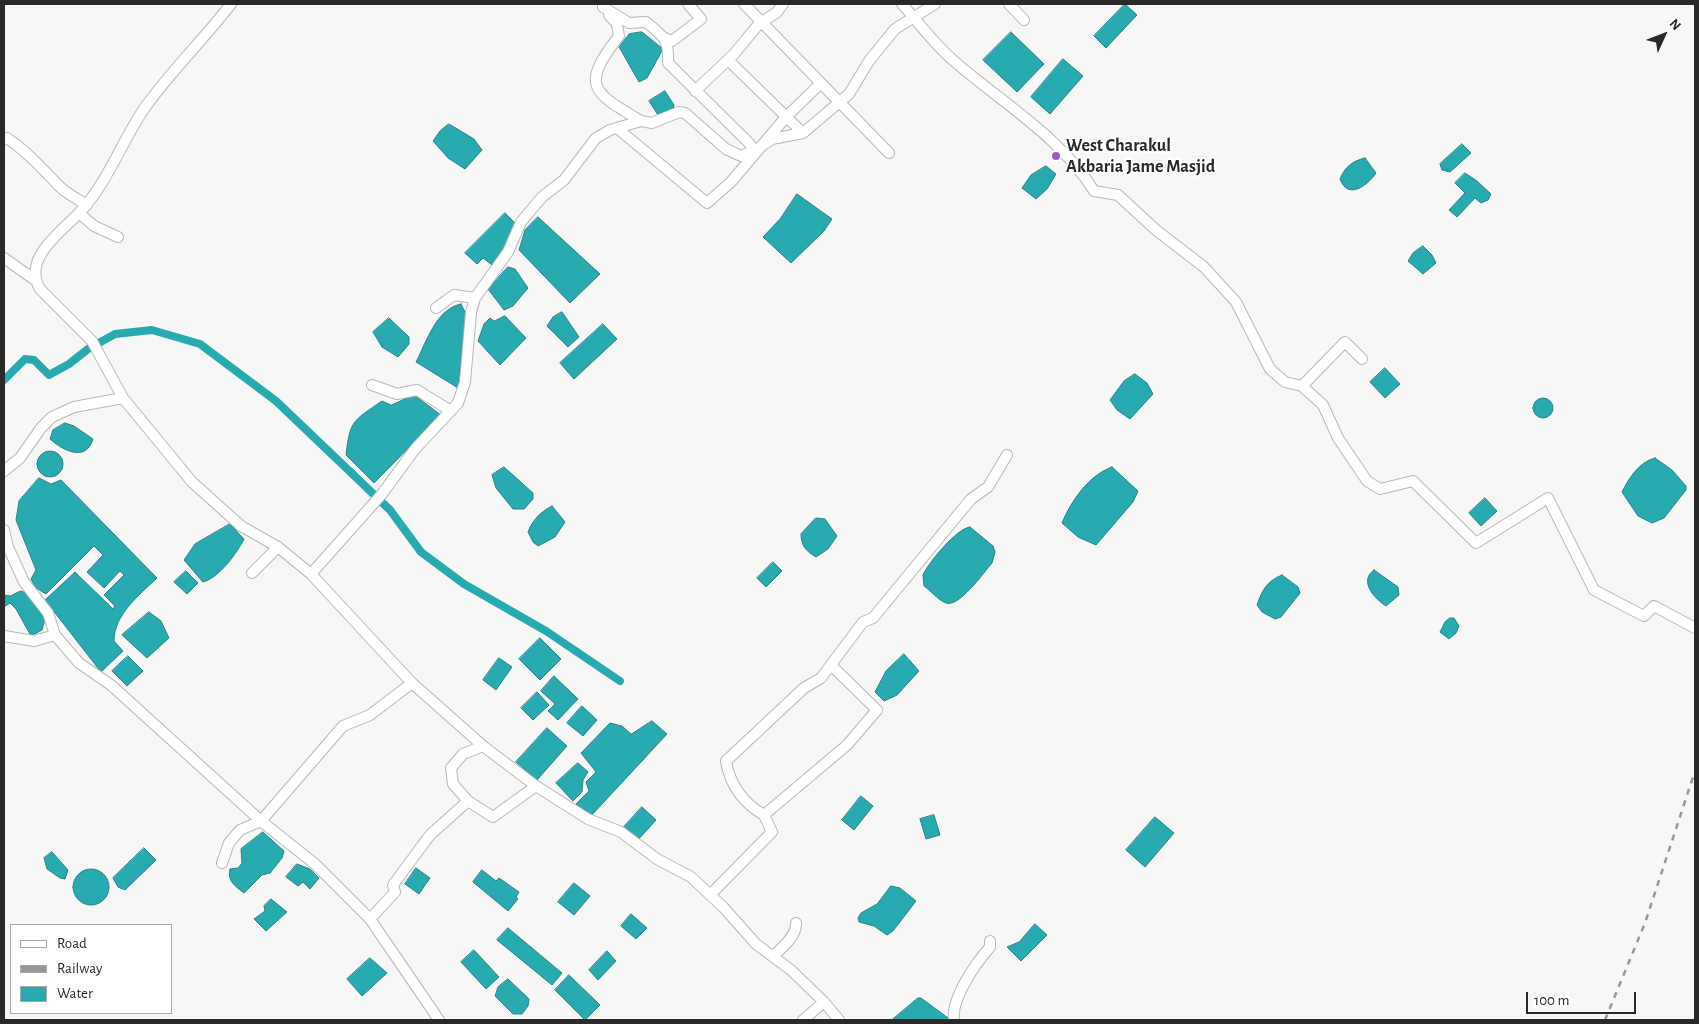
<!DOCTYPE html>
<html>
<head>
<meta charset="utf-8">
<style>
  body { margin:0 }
  #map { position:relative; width:1699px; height:1024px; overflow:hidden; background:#f7f7f8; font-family:"Alegreya Sans",sans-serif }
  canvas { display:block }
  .frame { position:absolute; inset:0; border:5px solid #29292a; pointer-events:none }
  .legend { position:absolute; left:10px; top:924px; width:162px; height:90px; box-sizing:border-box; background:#fff; border:1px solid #a9a9aa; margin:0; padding:6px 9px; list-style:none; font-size:15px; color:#29292a }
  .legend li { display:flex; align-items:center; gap:10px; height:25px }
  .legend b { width:25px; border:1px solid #a9a9aa }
  .north { position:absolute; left:1639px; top:10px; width:50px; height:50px; -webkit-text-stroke:4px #fff; paint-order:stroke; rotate:47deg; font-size:14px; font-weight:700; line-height:20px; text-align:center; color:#29292a }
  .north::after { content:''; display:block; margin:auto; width:18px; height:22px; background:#29292a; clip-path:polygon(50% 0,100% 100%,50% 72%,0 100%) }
  .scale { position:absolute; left:1526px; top:992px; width:110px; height:22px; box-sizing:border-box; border:2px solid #29292a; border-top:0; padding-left:6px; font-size:15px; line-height:18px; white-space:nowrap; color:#29292a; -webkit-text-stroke:4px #fff; paint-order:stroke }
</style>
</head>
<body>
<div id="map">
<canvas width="1699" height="1024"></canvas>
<div class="frame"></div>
<ul class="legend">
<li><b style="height:6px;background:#fff"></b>Road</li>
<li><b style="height:6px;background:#979798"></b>Railway</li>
<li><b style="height:14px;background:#27abb1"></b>Water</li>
</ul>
<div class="north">N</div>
<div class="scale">100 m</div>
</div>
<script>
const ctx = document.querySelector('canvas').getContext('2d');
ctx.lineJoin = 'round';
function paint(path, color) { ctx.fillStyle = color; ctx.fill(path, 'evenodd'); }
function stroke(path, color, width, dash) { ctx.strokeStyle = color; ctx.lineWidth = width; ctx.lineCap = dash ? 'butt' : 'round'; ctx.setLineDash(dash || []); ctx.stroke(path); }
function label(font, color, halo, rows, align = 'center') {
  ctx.font = font + ' "Alegreya Sans",sans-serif'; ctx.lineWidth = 4; ctx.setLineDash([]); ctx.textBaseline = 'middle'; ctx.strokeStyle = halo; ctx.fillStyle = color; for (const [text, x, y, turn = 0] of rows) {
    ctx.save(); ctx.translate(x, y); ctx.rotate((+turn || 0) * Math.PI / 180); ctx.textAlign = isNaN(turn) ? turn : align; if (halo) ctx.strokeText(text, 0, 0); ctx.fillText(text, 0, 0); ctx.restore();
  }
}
const water = new Path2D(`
  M1125 4 1137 15 1106 48 1094 36Z
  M642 32 663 49 647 78 639 82 619 47 629 34Z
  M1011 32 1044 64 1017 92 983 60Z
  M1063 59 1083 76 1050 114 1031 97Z
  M665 91 674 105 673 111 658 115 649 101Z
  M449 124 474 139 482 150 465 169 448 158 433 141 440 131Z
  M1462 144 1471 153 1450 172 1442 170 1440 164Z
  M1365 158 1376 173C1368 185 1348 201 1340 179 1345 167 1352 161 1365 158Z
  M1046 166 1056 174 1047 189 1036 199 1022 188 1031 175Z
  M1465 173 1477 181 1491 194 1488 200 1481 203 1475 198 1457 217 1449 210 1465 193 1455 183Z
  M797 194 832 219 824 231 791 263 763 237 780 219Z
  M505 213 517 225 504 251 492 265 483 258 477 264 465 253Z
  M538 217 600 274 570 303 519 250 525 230Z
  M1423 246 1432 255 1436 263 1423 274 1408 261 1413 253Z
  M508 267 515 269 528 288 513 306 504 310 488 289Z
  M461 304 466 314 458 388 416 362C427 341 436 309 461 304Z
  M562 312 579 337 568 347 547 326 553 317Z
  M505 316 526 338 500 365 478 341 484 324 490 318 494 321Z
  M389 318 409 337V344L398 357 382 347 373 332Z
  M603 324 617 339 574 379 560 363Z
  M1385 368 1400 384 1385 398 1370 382Z
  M1135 374 1147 383 1153 394 1130 419 1117 410 1110 400 1124 381Z
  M414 395 441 415 374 483 346 455C350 420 353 421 382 401L391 405Z
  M1533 408a10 10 0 1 1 20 0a10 10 0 1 1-20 0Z
  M65 423 74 426 93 439C86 463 62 450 50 439L53 430Z
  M37 464a13 13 0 1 1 26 0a13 13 0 1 1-26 0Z
  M1655 458 1672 470 1686 486V490L1664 518 1652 523 1638 516 1622 492C1629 478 1639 462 1655 458Z
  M504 467 533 493V499L524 509H513L496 488 492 475Z
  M1112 467 1138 491 1133 502 1096 545 1078 537 1062 523C1071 501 1089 475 1112 467Z
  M39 478 51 484 61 480 157 578C139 595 114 615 114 641L123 651 101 672 45 600 75 572 113 609 115 606 104 595 124 575 120 571 104 588 87 572 103 555 94 546 46 594 36 588 31 579 36 570 16 520 19 501Z
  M1485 498 1497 511 1481 526 1469 513Z
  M552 506 565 522 555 537 538 546 533 542 528 532C532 521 540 512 552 506Z
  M816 518 825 519 837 536 828 549 816 557C806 551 801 546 801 534Z
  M230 524 244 539C237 553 219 578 203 582L184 560 195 544Z
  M970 527 993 546 995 552 992 563C984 572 959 608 946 603 938 600 931 591 924 586L923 575C928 563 957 528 970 527Z
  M773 562 782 571 766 587 757 578Z
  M1374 570 1398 587 1399 595 1386 606C1375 599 1358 581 1374 570Z
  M186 571 198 583 187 594 174 582Z
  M1282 575 1298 587 1300 593 1281 617 1275 619 1262 612 1257 605C1262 590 1267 581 1282 575Z
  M21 591 26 593 45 619 42 630 31 636 16 609 10 603 4 607V595L10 596Z
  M149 612 161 621 169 638 147 658 122 635Z
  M1450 618H1454L1459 626 1456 633 1449 639 1440 632 1445 622Z
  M540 638 561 659 540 680 519 659Z
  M904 654 919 671 897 695 884 701 875 692 886 671Z
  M128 656 143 671 127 686 112 671Z
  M499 658 512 667 496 690 483 680Z
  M554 676 578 699 558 720 548 711 555 704 541 691Z
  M537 692 549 705 533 720 521 708Z
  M582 706 597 720 583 736 567 723Z
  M652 721 667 734 590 817 576 804 589 791 586 782 596 772 581 753 610 723 622 726 631 734Z
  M547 728 567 746 537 780 516 762Z
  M578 763 588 772 583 780 582 792 573 801 556 783Z
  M861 796 873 806 854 830 842 820Z
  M642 807 656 820 637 841 623 828Z
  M934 815 940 835 926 839 920 819Z
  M1155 817 1174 833 1145 867 1126 850Z
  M263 832 284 851 282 858 270 873 262 875 244 893C235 886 227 881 230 869L238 868 242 863 241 849Z
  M144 848 156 860 125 890 118 887 113 878Z
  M52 852 68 870 65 879 60 878 47 869 44 858Z
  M297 864 310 869 319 878 310 889 303 882 298 886 286 877Z
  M416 868 430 878 419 894 405 884Z
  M73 887a18 18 0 1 1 36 0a18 18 0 1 1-36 0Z
  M482 870 496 881 499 878 519 892 516 897 518 899 508 911 473 882Z
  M574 883 590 896 574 915 558 902Z
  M891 886 900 888 916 901 893 931 887 935 874 926 859 922 858 918 861 913 877 904Z
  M271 899 287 912 266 931 254 919 265 911 264 906Z
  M631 914 647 928 636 939 621 926Z
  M1035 924 1047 935 1021 961 1007 947 1019 942Z
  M508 928 562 973 552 985 497 940Z
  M474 950 499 977 486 989 461 962Z
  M607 951 616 961 598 980 589 970Z
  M370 958 387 973 362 996 347 979Z
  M569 975 600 1005 585 1020 555 990Z
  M508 979 529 999 528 1006 522 1014H513L495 996 498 987Z
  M918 998H921L951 1020H892Z`);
const canal = new Path2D(`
  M4 380 25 359 34 360 49 375 69 364 88 349 115 334 152 330 200 344 276 401 364 485 390 510 421 552 464 584 546 631 620 681`);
const minor = new Path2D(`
  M744 4 889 153
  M902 4C919 23 934 44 954 61 1001 102 1061 137 1094 191L1118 195 1156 230 1204 267 1236 302 1270 369 1285 382 1302 386 1323 405 1338 438 1367 481 1380 489 1413 481 1476 543 1548 498 1594 590 1644 616 1654 606 1695 628
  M1009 4 1024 20
  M603 7 629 23 646 22C664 37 669 38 668 63L749 143 754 151
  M609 15 617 24 619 36C580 86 592 92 641 121
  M665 38 672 41 701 19 688 4
  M728 60 803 133
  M695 91 734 54 758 25 777 12 783 4
  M617 128 707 203 731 182 786 117 820 84
  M4 139 7 138C26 151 42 168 58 185 65 193 78 199 87 205
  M79 213C108 183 122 140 146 106 172 70 204 39 231 4
  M118 237 94 226 79 213C60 233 22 259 40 289L92 341 123 398 192 482 241 526 278 547 311 574 382 494 415 449 458 403 465 382 471 312 475 298
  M4 258 35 280
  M436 308 454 295 475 298 508 252 521 222 542 197 564 180 596 138 610 130 641 121 652 123 679 112 685 113 726 149 741 156 754 151 772 139 803 133 849 94 869 61 895 29 935 4
  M372 385 397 394 417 390 451 411
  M1302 386 1345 342 1362 359
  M4 471 20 458 41 428 52 417 74 407 123 398
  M4 530 8 547 24 582 48 613 55 635 34 641 4 636
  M252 573 278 547
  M311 574 412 683 483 746 536 786 588 819 621 832 657 859 691 877 724 908 756 944 791 970 824 1002 839 1020
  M55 635 79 663 111 685 261 821 315 864 370 919 439 1020
  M483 746 463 754 451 768 453 784 468 801 493 817 536 786
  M764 815C743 803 730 785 726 761L804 688 821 678 863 622 873 618 971 499 988 487 1007 455
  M222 863 229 843 240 830 261 821 343 726 370 715 412 683
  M710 895 772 832 764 815 847 745 877 710 831 665
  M370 919 395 892 393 885 430 835 468 801
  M773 956C781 949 797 936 796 923
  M803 1020 824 1002
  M954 1020C951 998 976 963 990 947V941`);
const rail = new Path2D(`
  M1605 1020 1645 923 1695 771`);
const markers = [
  [1056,156,5,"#a259cd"]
];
const poiNames = [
  ["West Charakul",1066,146],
  ["Akbaria Jame Masjid",1066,167]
];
paint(water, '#27abb1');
stroke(water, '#288488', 1);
stroke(canal, '#27abb1', 8);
stroke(minor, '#b8b8b9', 12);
stroke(minor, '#fff', 10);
stroke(rail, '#979798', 2.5, [6, 6]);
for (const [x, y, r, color] of markers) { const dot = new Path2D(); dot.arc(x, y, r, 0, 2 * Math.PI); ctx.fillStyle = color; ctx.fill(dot); stroke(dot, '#fff', 2); }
label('bold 18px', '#29292a', '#fff', poiNames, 'left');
</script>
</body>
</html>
